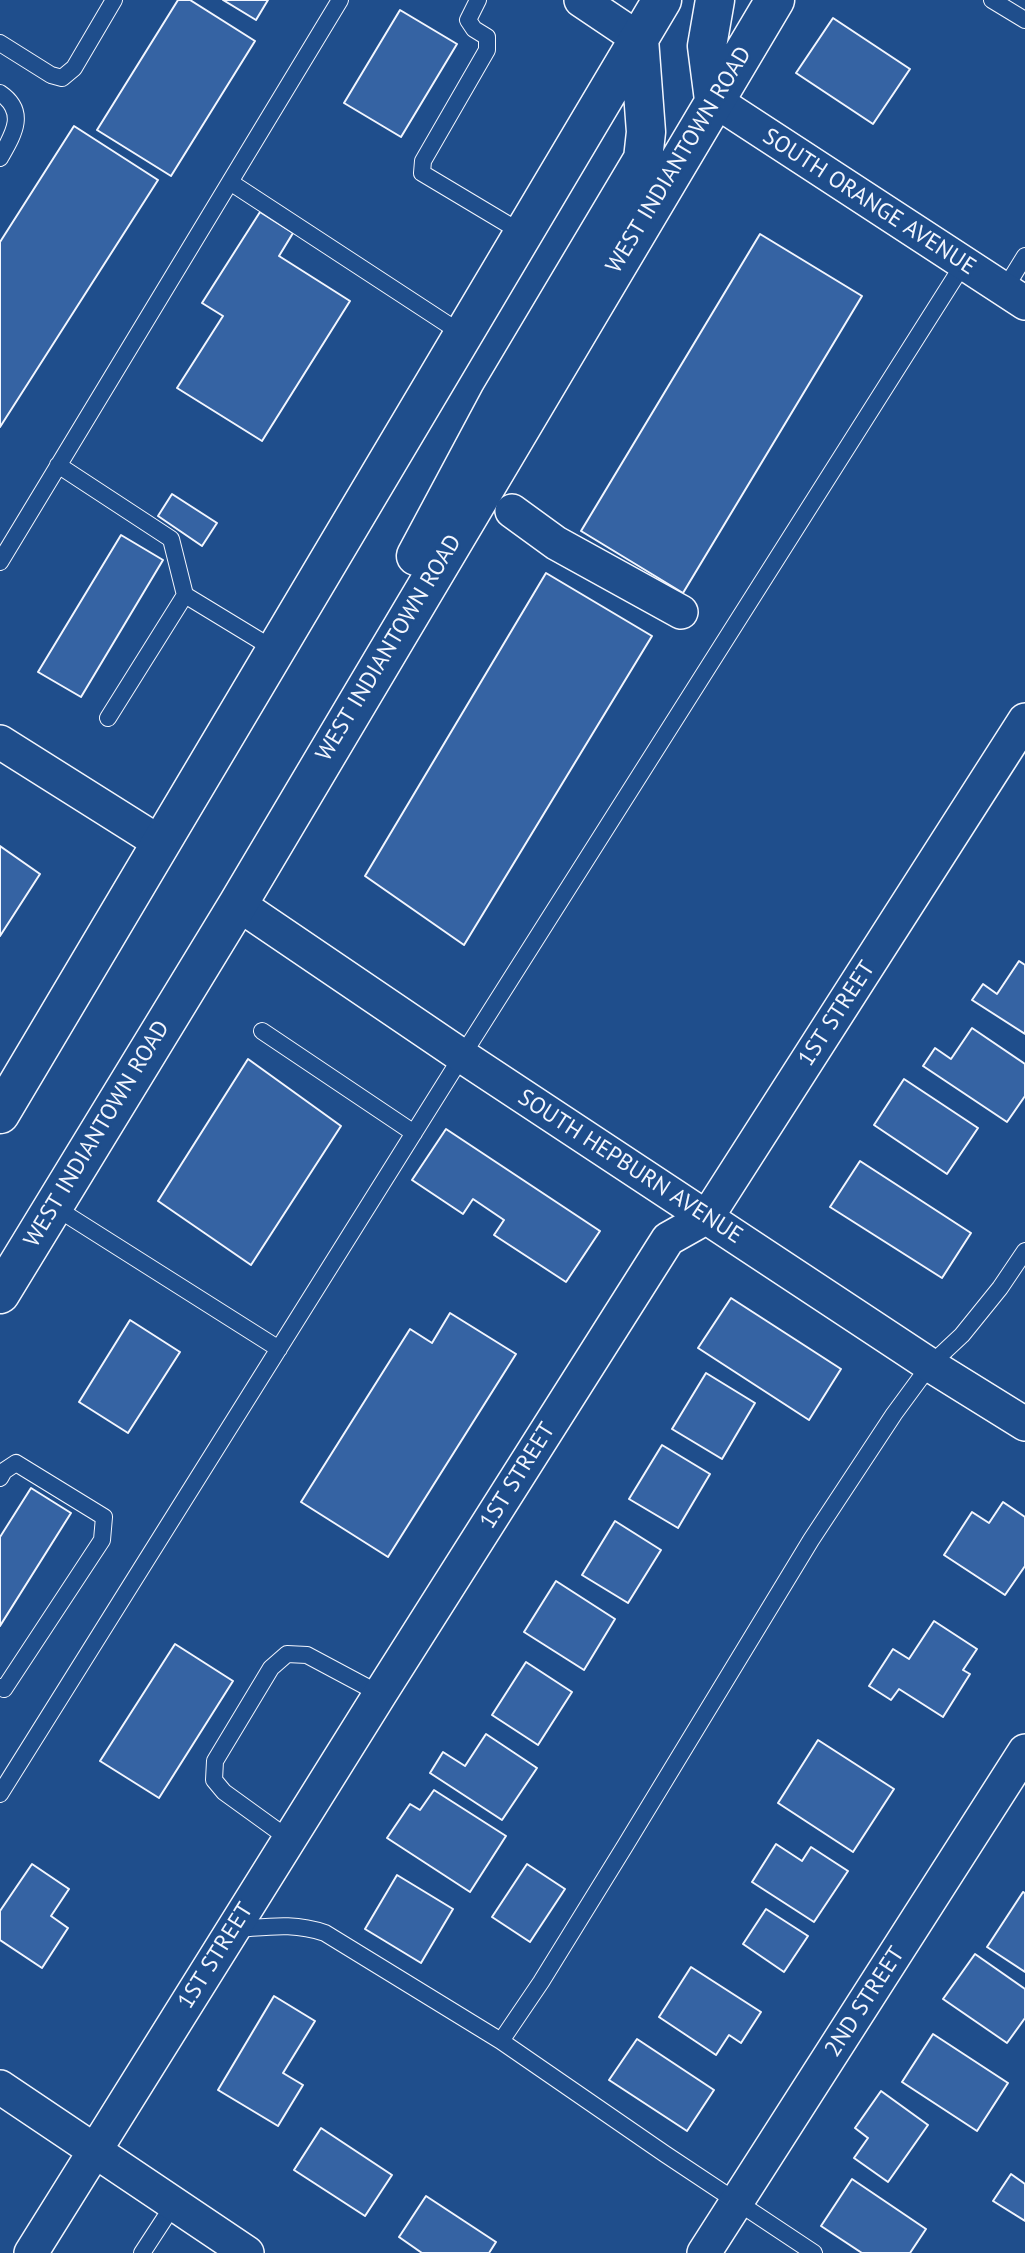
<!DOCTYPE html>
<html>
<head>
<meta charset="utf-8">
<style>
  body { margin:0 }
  canvas { display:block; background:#1f4e8c }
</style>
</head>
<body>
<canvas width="1025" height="2253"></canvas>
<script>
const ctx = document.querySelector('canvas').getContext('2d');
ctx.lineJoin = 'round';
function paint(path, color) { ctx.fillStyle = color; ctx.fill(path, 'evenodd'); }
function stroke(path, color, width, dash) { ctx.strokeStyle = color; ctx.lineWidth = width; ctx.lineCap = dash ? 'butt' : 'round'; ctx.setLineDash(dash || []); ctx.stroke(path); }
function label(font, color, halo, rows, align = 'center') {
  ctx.font = font + ' "PT Sans",sans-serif'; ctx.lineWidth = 5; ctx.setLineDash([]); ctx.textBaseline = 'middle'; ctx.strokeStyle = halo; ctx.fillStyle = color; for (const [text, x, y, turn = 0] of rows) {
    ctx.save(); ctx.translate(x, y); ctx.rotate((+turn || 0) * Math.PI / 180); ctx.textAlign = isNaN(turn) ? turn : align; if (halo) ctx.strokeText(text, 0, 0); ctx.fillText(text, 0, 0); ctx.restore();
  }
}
const building = new Path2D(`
  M178 0H190L255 41 171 176 97 130Z
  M223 0H268L256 20Z
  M400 10 457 44 401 137 344 103Z
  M833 18 910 69 873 124 796 73Z
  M74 126 158 180 0 427V242Z
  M260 212 293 233 279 256 350 301 262 441 177 388 223 316 202 303Z
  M760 234 862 296 683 593 581 531Z
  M172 494 217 523 202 546 158 516Z
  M121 535 163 560 81 697 38 672Z
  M546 573 652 636 464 945 365 876Z
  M0 846 40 874 0 936Z
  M1019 961 1025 965V1034L972 1000 983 984 997 994Z
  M972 1028 1025 1064V1096L1007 1122 923 1066 935 1048 951 1059Z
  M248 1059 341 1126 251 1265 158 1201Z
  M904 1079 978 1128 947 1174 874 1125Z
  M446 1129 600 1231 566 1282 494 1235 504 1220 473 1199 463 1214 412 1180Z
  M860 1161 971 1233 942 1278 830 1207Z
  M731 1298 841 1369 809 1420 698 1348Z
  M450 1313 516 1354 388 1557 301 1502 410 1329 432 1343Z
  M130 1320 180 1352 128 1433 79 1402Z
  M706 1373 755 1403 722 1459 672 1429Z
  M662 1445 710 1474 678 1528 629 1499Z
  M31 1488 71 1513 0 1626V1537Z
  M1003 1502 1025 1517V1566L1005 1595 944 1555 972 1512 989 1523Z
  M615 1521 661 1550 628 1603 582 1575Z
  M556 1581 615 1619 584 1670 524 1632Z
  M934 1621 977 1649 963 1670 970 1674 943 1717 899 1689 891 1700 869 1686 893 1649 909 1659Z
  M175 1644 233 1681 159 1798 100 1761Z
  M526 1662 572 1692 538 1745 492 1715Z
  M486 1734 537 1768 502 1820 430 1773 443 1752 465 1766Z
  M818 1740 894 1789 853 1852 778 1803Z
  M434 1790 506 1836 470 1892 387 1838 410 1804 420 1810Z
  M776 1844 802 1861 811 1847 848 1871 814 1922 752 1882Z
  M32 1864 69 1889 51 1916 68 1928 42 1968 0 1940V1911Z
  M527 1864 565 1889 530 1942 492 1917Z
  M397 1875 453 1909 421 1963 365 1929Z
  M1023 1892 1025 1893V1972L987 1947Z
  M766 1909 808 1936 784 1972 743 1944Z
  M975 1954 1025 1989V2018L1007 2043 943 1999Z
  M691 1967 761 2012 741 2043 729 2035 716 2055 659 2017Z
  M274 1996 315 2021 283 2073 303 2085 278 2126 218 2090Z
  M933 2034 1008 2083 977 2131 902 2082Z
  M637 2039 714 2090 687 2131 609 2080Z
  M881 2091 928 2125 888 2182 854 2158 868 2138 855 2128Z
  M321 2128 392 2175 365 2216 294 2170Z
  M1011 2174 1025 2184V2221L993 2201Z
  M852 2179 926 2229 910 2253H862L821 2226Z
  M426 2196 496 2242 489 2253H422L399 2237Z`);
const lane = new Path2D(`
  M478 0 468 20 474 29 487 37V50L423 161 422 173 524 234
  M992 0 1025 20
  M0 43 51 75 62 78 74 68 114 0
  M0 93C28 112 13 135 0 158
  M230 182 464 335
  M1004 290 1025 256
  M58 465 171 539 185 595
  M0 562 340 0
  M108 718 185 595 277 651
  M262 1031 414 1133
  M53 1206 279 1349
  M0 1478 4 1471 16 1463 104 1517 102 1540 4 1689 0 1687
  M0 1794 462 1056 964 263
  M289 1839 224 1792 214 1780 215 1761 271 1668 287 1654 307 1655 380 1694
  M235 1929C268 1927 293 1922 325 1933L501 2041 541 1982 625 1846 811 1540 894 1414 930 1365 962 1335 1000 1288 1025 1251
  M501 2041 665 2154 814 2253
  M142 2253 174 2204`);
const street = new Path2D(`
  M581 0 639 39
  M714 100 1025 303
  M512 511 556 543 681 612
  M0 742 162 844
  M238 904 462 1056 930 1365 1025 1424
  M0 2087 247 2253
  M31 2253 380 1694 668 1239 707 1217 1025 720
  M704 2253 1025 1751`);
const primary = new Path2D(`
  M714 100 707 46 715 0
  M416 556 500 399 643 159 646 132 639 39
  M0 1114 662 0
  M0 1294 238 904 775 0`);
const streetNames = [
  ["WEST INDIANTOWN ROAD",679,160,-59],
  ["SOUTH ORANGE AVENUE",869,202,33],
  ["WEST INDIANTOWN ROAD",389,648,-59],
  ["1ST STREET",837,1014,-57],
  ["WEST INDIANTOWN ROAD",97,1134,-59],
  ["SOUTH HEPBURN AVENUE",630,1167,33],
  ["1ST STREET",518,1476,-58],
  ["1ST STREET",216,1956,-58],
  ["2ND STREET",865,2002,-57]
];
paint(building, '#3563a3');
stroke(building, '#f2f6ff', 2);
stroke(lane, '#f2f6ff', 18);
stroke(street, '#f2f6ff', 36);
stroke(primary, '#f2f6ff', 41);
stroke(lane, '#1f4e8c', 16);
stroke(street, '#1f4e8c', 33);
stroke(primary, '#1f4e8c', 38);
label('23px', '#f2f6ff', '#1f4e8c', streetNames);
</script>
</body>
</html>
